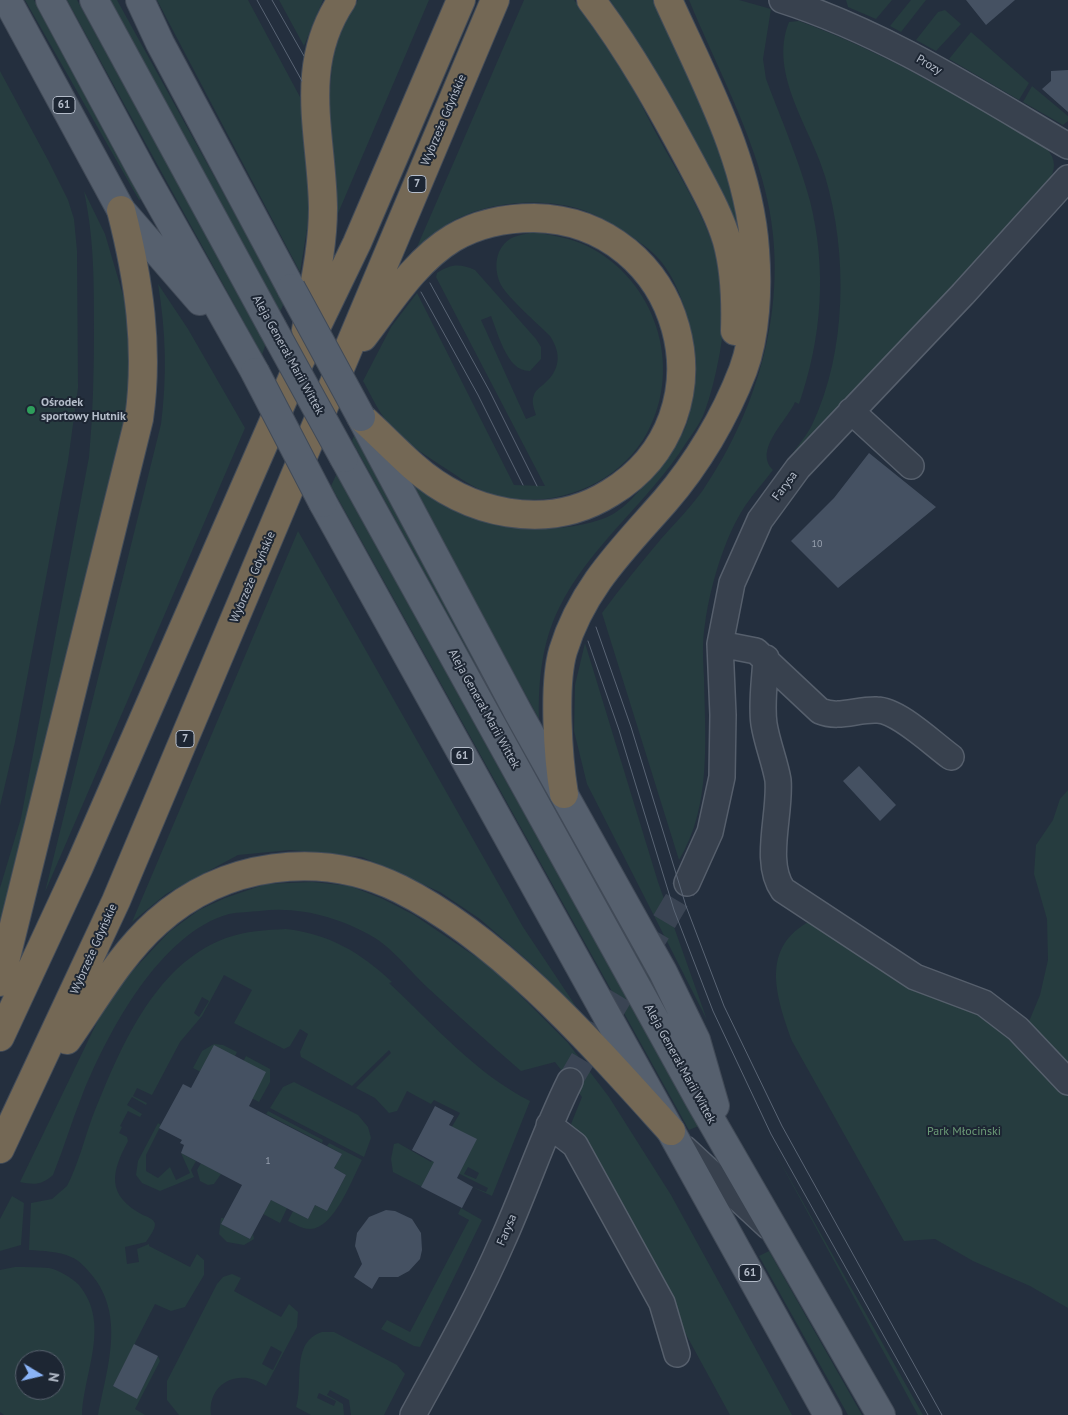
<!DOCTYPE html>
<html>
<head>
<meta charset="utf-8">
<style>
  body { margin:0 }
  #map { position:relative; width:1068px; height:1415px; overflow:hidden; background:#242f3e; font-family:"PT Sans",sans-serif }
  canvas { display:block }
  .north { position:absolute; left:15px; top:1350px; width:50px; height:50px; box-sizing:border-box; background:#1d2633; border:1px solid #59626f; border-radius:50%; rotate:99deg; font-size:14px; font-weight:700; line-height:20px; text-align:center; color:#b4bcc9 }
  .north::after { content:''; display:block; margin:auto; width:18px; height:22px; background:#8ab4f8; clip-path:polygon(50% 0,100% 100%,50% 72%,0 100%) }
</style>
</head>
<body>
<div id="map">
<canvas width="1068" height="1415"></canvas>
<div class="north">N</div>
</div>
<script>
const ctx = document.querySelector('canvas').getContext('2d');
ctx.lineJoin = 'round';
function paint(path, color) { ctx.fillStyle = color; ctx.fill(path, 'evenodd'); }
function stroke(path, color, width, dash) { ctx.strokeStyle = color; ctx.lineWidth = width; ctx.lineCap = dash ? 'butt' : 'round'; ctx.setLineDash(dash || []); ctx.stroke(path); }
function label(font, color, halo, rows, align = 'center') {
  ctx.font = font + ' "PT Sans",sans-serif'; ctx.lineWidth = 4; ctx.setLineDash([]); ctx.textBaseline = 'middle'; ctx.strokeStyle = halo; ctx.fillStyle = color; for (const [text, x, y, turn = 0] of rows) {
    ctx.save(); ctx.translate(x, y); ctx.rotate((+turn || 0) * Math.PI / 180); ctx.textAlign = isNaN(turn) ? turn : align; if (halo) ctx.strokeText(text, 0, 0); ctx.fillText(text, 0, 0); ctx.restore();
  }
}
const green = new Path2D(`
  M25 0H34L144 198 139 200Z
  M67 0H77L266 343 262 355Z
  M108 0H117L284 303 280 312Z
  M157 0H248L300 97 310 196 307 229 300 272Z
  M279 0H323L304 46Z
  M358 0H429L336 218 329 105 332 64 339 30Z
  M524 0H574C615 43 638 102 667 153 691 195 717 239 724 288 728 309 723 332 720 352 716 373 711 396 703 416 699 425 692 434 686 443 649 502 590 545 559 608 542 642 538 682 539 719L408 480C420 488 432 497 444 505 489 531 557 536 605 518 625 510 641 489 653 473 666 457 682 440 688 420 701 371 692 289 653 253 646 246 636 240 628 234 606 219 583 207 556 204 517 199 469 206 436 232 428 238 421 247 414 254Z
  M610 0H653L719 144 731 184 742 245 728 204 711 170Z
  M689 0H739L771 9 763 59 766 79C781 119 799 160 810 201 827 269 822 338 799 404L795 402C787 421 753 450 773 470 764 482 753 494 745 506 724 538 710 587 705 624 702 642 703 660 704 677 705 737 712 806 679 860L602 613C621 587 641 563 661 539 675 523 691 507 703 490 759 408 789 302 768 203 755 138 715 63 689 0Z
  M846 0H892L876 19 848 7Z
  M911 0H926L901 32 890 26Z
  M945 10 961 24 936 51 916 40 938 12Z
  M799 21C887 53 966 101 1046 148 1068 170 1039 194 1024 211L796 456 793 453C799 444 807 435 812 425 847 352 848 253 825 176 811 128 768 74 789 22Z
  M971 32 1029 83 1019 100 949 59Z
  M0 71 48 160 68 200 74 219 77 251 78 388 68 461 15 742 0 806Z
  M1032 86 1068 116V121L1063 125 1023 102Z
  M84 191 105 234 128 312 134 386 0 939V888L21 818 89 457C93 414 94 371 94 328 94 279 94 239 84 191Z
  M536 232C553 236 571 238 587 246 655 279 684 366 647 433 618 486 551 511 494 495 478 490 464 481 451 472 429 457 405 444 388 423 378 411 371 395 363 381L391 327 417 293 514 485 545 486 436 277 437 273C450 264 460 263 475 270L536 339 541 347V359L530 371C507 372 498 333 491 316L481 320 526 419 536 415C534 408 531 402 534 395 535 391 540 387 544 384 560 370 562 354 550 336 537 323 510 300 501 285 492 267 496 242 517 236 523 234 530 233 536 232Z
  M158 284 188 329 245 428 45 892 161 424C167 376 166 332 158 284Z
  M356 431 620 918 668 1014 352 441Z
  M337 473 512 792 639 1012 701 1125 689 1130 331 486Z
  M298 531 523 927 583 1017 534 966 480 919 440 892 362 857 290 850 238 855 166 894 132 922Z
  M585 643 658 882 707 1020 587 784 574 731 575 685Z
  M1068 790V1308L1030 1286 973 1261 935 1239 904 1241 792 1041C776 996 759 947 812 920L967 1005 1014 1040 1030 1019 1040 995 1048 960 1047 919 1034 874 1036 845 1053 820 1060 799Z
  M313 882 350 886 383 899 414 915 494 969 568 1043 609 1097 671 1195 792 1415H730L571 1124 582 1097 555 1062 521 1071C489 1043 458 1016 428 988 412 973 393 949 375 938 341 918 300 906 260 911 250 912 239 912 229 914 160 933 108 1032 83 1093 72 1120 64 1148 53 1175 42 1185 34 1185 20 1182L100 1016 122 982 169 932 199 910 225 898 266 884Z
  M286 929C329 934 360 952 392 982L389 983C433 1024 476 1074 530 1101L492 1196 472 1187 486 1192 488 1188 442 1165 428 1190 393 1172 391 1159 394 1144 398 1143 431 1162 460 1113 434 1100 431 1104 407 1091 397 1111 389 1113 375 1098 356 1088 391 1053 389 1050 352 1086 301 1057 300 1052 308 1034 300 1029 290 1046 284 1049 234 1023 252 990 224 975 202 1016 180 1042 152 1095 137 1088 133 1096 147 1103 146 1105 132 1097 127 1105 142 1114 140 1117 128 1111 120 1126 122 1127 119 1133 127 1137 128 1141C111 1173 106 1195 143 1215 148 1217 154 1219 155 1224 155 1230 149 1237 146 1242L125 1247 127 1264 139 1262 137 1249 149 1244V1246L190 1267 197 1254 204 1260V1275L185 1307 171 1311 155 1304 113 1386 137 1398 158 1356 160 1361 135 1409 145 1415H98C107 1368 126 1315 91 1274 86 1268 79 1260 71 1257 59 1251 42 1251 29 1250L31 1203 52 1199 67 1186C78 1165 84 1140 92 1118 119 1051 153 965 226 938 246 931 266 930 286 929ZM202 997 209 1001 199 1017 194 1013ZM468 1167 479 1173 476 1179 464 1174Z
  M214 1044 223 1045 237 1052 222 1083 193 1068 202 1051Z
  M246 1056 270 1069V1082L259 1102 230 1087Z
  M294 1082 358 1115 368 1127 371 1138 364 1157 270 1108 283 1087Z
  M268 1111 323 1140 322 1143 266 1114Z
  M158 1123 161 1125 146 1155V1171L158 1178 170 1167 176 1180 190 1173 181 1153 196 1161 191 1170 194 1177 160 1191 142 1183 136 1175 138 1161Z
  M329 1143 362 1160C352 1179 334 1229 310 1229 302 1229 295 1224 288 1221L293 1211 308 1219 315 1205 327 1211 346 1175 334 1168 342 1154 327 1146Z
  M773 1149 923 1415H918Z
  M201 1163 221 1174 214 1184 208 1185 200 1181 197 1170Z
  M12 1196 24 1203 21 1245 0 1251V1219Z
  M271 1200 287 1208 280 1223 263 1214Z
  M461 1208 482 1220 420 1347 414 1346 381 1329 387 1320 410 1332 469 1220 458 1214Z
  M221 1218H224L221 1224 250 1239 253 1234 254 1239 244 1245 227 1242 219 1234Z
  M769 1251 862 1415H848L759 1256Z
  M15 1267C26 1267 38 1267 49 1268 59 1270 72 1278 79 1285 111 1324 84 1371 82 1415H4L0 1412V1270ZM25 1360H55V1390H25Z
  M232 1274 241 1278 234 1291 281 1317 289 1304 298 1312 297 1327 266 1386C241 1367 207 1382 211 1415H179L167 1400V1381L217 1284 223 1277ZM271 1346 282 1352 273 1370 262 1364Z
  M322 1332H334L397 1365 405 1374 384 1415H351L349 1400 330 1390 327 1395 343 1404 344 1415H311L296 1407C304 1385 290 1342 322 1332ZM319 1393 336 1401 334 1406 317 1398Z`);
const building = new Path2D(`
  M966 0H1015L986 25Z
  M1068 70V112L1042 89 1051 81V71Z
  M869 453 936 507 838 588 791 541 834 498Z
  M859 766 896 805 880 821 843 781Z
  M214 1045 266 1072 249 1106 342 1154 334 1168 346 1175 327 1211 315 1205 308 1219 271 1200 250 1239 221 1224 242 1185 181 1153 184 1145 180 1143 182 1140 159 1128 183 1084 191 1088Z
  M435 1106 454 1116 449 1125 477 1139 457 1178 473 1187 462 1208 421 1187 434 1162 412 1150Z
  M386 1210 395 1211 412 1219 421 1233 422 1250 420 1259 409 1271 398 1277H379L372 1289 354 1277 362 1264 355 1246 357 1233 369 1217Z
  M134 1344 158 1356 137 1399 113 1386Z`);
const minorTunnel = new Path2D(`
  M570 1081 687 883`);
const minor = new Path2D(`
  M782 0C885 33 976 92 1068 146
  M851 411 911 466
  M720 644 756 651 820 711C839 719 857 709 877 710 898 710 933 744 951 757
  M766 658C765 679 761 703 764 724 767 743 775 762 778 780 781 814 763 862 783 890L915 977 984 1003 1018 1029 1068 1082
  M687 883 710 832 722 777 723 715 720 644 732 583 760 520 798 468 963 294 1068 178
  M549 1125 575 1145 662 1303 677 1354
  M685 1149 768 1226
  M413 1415C444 1358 476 1302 502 1242 526 1189 544 1133 570 1081`);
const major = new Path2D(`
  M7 0 121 210 200 301
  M50 0 143 173 255 372
  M94 0 272 327
  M140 0 160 43 291 288
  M363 421 519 714 663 972 696 1040 715 1106
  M344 458 700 1101 881 1415
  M323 503 828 1415`);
const highway = new Path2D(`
  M591 0C630 51 662 109 692 165 705 190 719 214 727 241 735 270 736 301 735 331
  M306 330C313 290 323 249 323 208 322 135 297 67 342 0
  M361 417C379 433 395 450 413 466 467 514 546 533 610 493 737 416 683 221 534 218 507 218 477 224 453 238 415 261 390 302 363 337
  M564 794C558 758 553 685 563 651 582 588 623 549 665 501 697 464 725 417 743 370 756 335 758 288 755 250 749 161 704 80 668 0
  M0 982 139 419C149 348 139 280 121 210
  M0 1037 79 867 299 363 357 243 461 0
  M67 1040C95 1000 120 955 157 922 223 863 320 849 400 889 502 940 595 1047 671 1131
  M0 1149 116 901 495 0`);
const tram = new Path2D(`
  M257 0 302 81
  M272 0 304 56
  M430 283 489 390 537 486
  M421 292 478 395 523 485
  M596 627 631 727 686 906 724 1006 782 1126 942 1415
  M588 641 619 730 674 910 713 1011 771 1134 928 1415`);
const majorBridge = new Path2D(`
  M291 288 361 417
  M272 327 344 458
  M255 372 323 503`);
const markers = [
  [31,410,5,"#2e9e5b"]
];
const numberNames = [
  ["10",817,544],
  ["1",268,1161]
];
const shields = [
  [64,105,22],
  [417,184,18],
  [185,739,18],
  [462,756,22],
  [750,1273,22]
];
const shieldNames = [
  ["61",64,105],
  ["7",417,184],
  ["7",185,739],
  ["61",462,756],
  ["61",750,1273]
];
const streetNames = [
  ["Prozy",929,65,30],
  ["Wybrzeże Gdyńskie",444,120,-67],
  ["Aleja Generał Marii Wittek",288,355,61],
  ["Farysa",785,486,-53],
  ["Wybrzeże Gdyńskie",253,577,-67],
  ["Aleja Generał Marii Wittek",484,709,61],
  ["Wybrzeże Gdyńskie",94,949,-66],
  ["Aleja Generał Marii Wittek",680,1064,61],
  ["Farysa",507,1230,-67]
];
const poiNames = [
  ["Ośrodek",41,403],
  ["sportowy Hutnik",41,417]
];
const parkNames = [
  ["Park Młociński",964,1132]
];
paint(green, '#263c3f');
paint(building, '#455162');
stroke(minorTunnel, '#3a4453', 25, [25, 12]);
stroke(minor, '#565f6c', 28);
stroke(major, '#414a57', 30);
stroke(highway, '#434c59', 30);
stroke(minor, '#38414e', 25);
stroke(major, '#56606e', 28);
stroke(highway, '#746855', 28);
stroke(tram, '#5a6575', 1);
stroke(majorBridge, '#414a57', 30, []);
stroke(majorBridge, '#56606e', 28);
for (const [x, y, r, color] of markers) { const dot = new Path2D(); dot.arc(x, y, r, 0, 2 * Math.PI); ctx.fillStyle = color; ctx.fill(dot); stroke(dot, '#1d2633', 2); }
label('10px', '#98a1af', null, numberNames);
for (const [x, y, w] of shields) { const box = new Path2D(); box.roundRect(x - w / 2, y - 8.5, w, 17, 4); ctx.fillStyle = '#1d2633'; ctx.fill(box); stroke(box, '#b4bcc9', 1); }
label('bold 11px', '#b4bcc9', null, shieldNames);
label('12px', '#b4bcc9', '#1d2633', streetNames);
label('bold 12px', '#b4bcc9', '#1d2633', poiNames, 'left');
label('12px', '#6b9a76', '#1d2633', parkNames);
</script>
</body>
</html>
